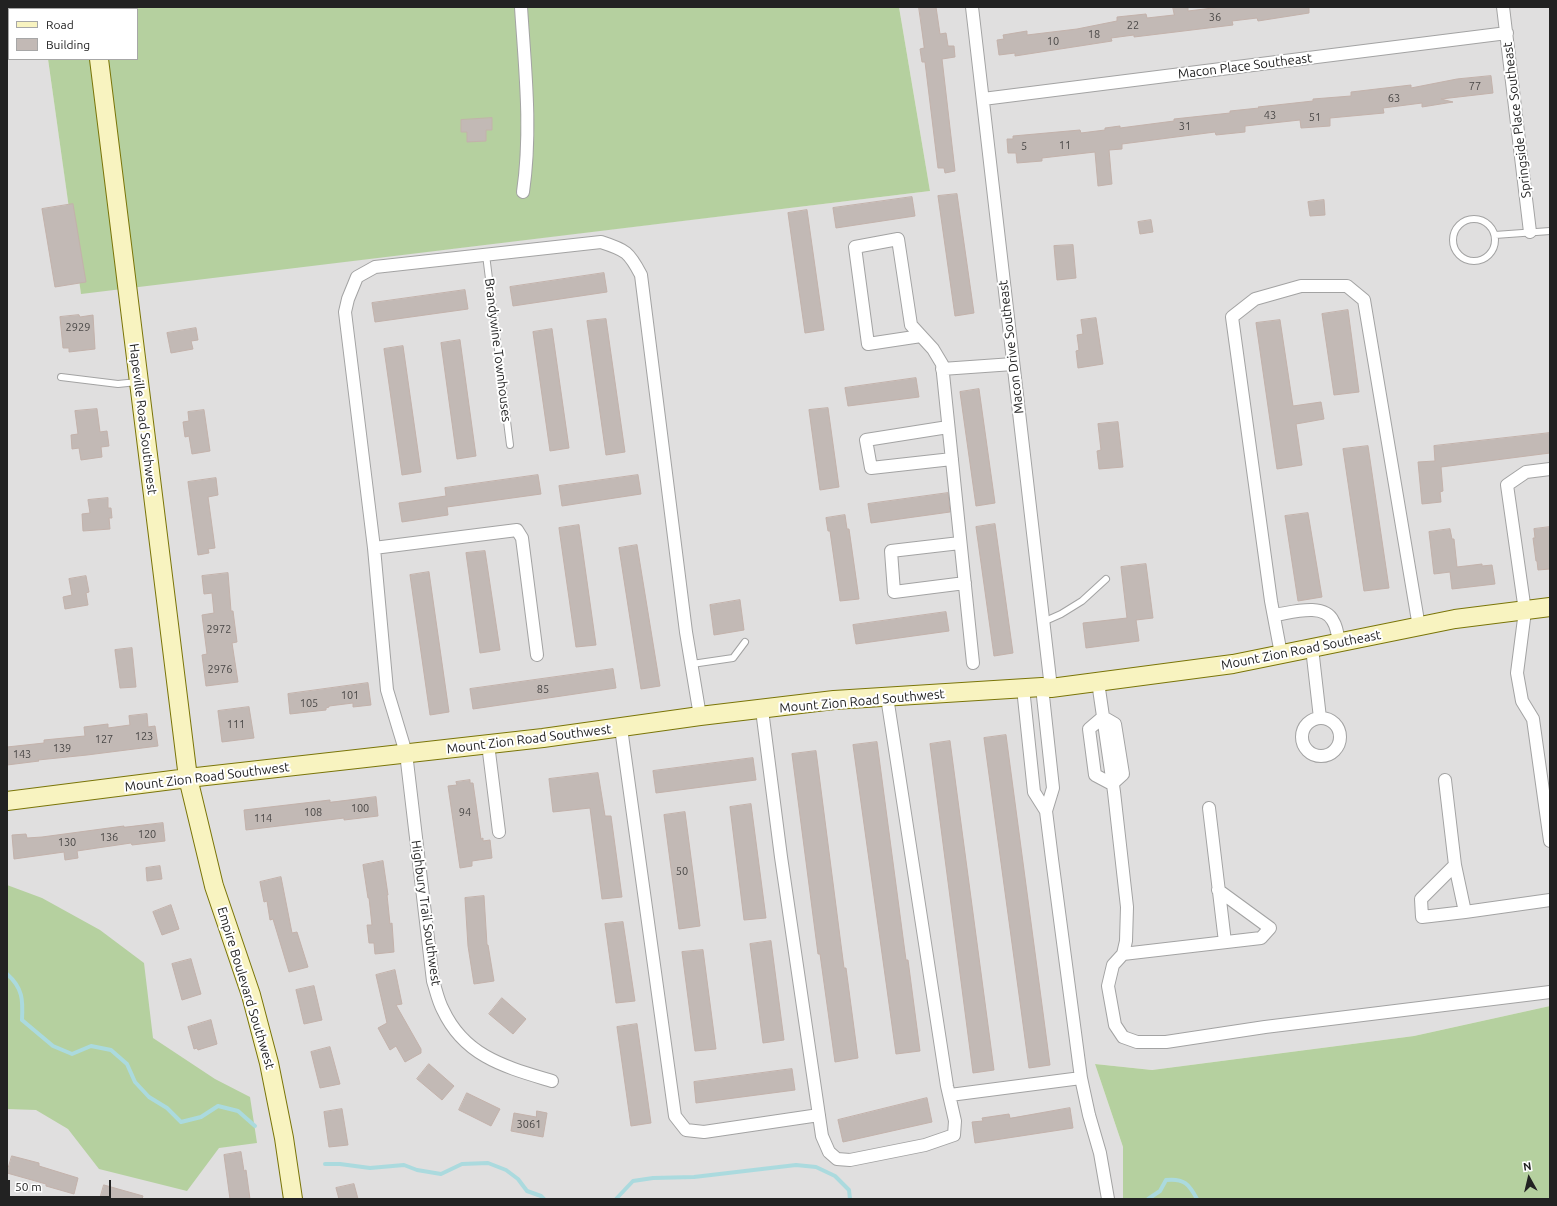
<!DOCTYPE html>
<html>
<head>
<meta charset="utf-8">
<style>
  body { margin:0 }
  #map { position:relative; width:1557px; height:1206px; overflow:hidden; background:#f2ede9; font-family:Ubuntu,sans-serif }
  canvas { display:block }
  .frame { position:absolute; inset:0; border:8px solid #222; pointer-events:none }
  .legend { position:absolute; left:8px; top:8px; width:130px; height:52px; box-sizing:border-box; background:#fff; border:1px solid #a7a7a7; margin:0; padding:5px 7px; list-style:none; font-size:12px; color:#222 }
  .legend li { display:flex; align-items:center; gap:8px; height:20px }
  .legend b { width:20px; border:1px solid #a7a7a7 }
  .north { position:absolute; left:1509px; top:1158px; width:40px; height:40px; -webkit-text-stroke:3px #fff; paint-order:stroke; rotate:352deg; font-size:11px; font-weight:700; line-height:16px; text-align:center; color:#222 }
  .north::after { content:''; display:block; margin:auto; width:14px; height:18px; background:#222; clip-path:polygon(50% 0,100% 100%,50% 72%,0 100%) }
  .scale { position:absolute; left:8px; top:1180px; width:103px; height:18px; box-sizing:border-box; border:2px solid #222; border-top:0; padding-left:5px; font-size:12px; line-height:14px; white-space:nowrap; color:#222; -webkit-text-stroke:3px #fff; paint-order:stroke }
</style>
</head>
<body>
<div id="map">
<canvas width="1557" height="1206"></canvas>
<div class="frame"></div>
<ul class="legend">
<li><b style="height:5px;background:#f8f3c0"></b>Road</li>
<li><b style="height:11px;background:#c2b9b5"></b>Building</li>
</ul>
<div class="north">N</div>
<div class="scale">50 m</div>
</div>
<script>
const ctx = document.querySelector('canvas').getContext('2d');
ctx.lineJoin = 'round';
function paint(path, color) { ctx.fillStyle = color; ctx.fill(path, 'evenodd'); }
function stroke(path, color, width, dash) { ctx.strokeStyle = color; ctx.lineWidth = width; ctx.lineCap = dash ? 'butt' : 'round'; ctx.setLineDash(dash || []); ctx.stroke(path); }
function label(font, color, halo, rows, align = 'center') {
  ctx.font = font + ' Ubuntu,sans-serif'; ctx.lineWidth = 4; ctx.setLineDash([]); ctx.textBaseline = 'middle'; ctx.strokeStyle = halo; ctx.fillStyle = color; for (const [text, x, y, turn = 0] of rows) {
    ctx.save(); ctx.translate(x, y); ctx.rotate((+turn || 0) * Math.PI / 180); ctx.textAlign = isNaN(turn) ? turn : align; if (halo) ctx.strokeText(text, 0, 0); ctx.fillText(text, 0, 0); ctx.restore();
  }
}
const residential = new Path2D(`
  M7 7H40L41 9H9V59H48L81 293 930 191 899 7H1550V1006L1414 1036 1152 1070 1095 1064 1123 1147V1199H7Z`);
const forest = new Path2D(`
  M40 7H899L930 191 81 294 48 59H137V9H41Z
  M7 885 42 898 100 930 144 963 153 1038 215 1079 250 1097 257 1143 219 1148 187 1191 99 1169 68 1129 36 1110 7 1109Z
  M1550 1006V1199H1123V1147L1095 1064 1152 1070 1414 1036Z`);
const stream = new Path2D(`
  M7 974C23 988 23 1000 22 1020L53 1046 72 1054 91 1046 111 1050 127 1064 135 1082 149 1097 167 1108 181 1122 201 1117 218 1106 238 1111 255 1126
  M325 1164H340L370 1168 404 1165 417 1170 441 1174 462 1164 488 1163 506 1170 518 1179 527 1191 541 1196 544 1199
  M616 1199 633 1181 653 1178 694 1177 796 1165 816 1167 835 1176 849 1190 850 1199
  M1148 1199 1160 1191 1166 1180C1184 1178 1189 1184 1197 1199`);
const building = new Path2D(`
  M919 7H936L940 34 946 33 948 46H954L955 57 942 59 955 171 945 173 944 168H938L925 62H922L920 49 924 48Z
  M1173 7H1188V11L1221 7H1309V13L1258 21 1257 18 1232 21 1233 25 1134 37V35L1111 38 1112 41 1015 56V53L999 55 997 40 1004 39 1003 35 1027 31V35L1077 29 1117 21V17L1146 14 1147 18 1174 15Z
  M1491 76 1493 93 1441 99 1453 102 1422 107V103L1383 108 1384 113 1330 118V126L1301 128 1300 120 1245 126V132L1216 135 1215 132 1122 144V149L1109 150 1112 184 1098 186 1095 152 1042 158V161L1017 163 1016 153H1008L1007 139H1013V136L1080 130 1081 133 1105 130V128L1120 126V128L1174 121V119L1230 113V111L1259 108 1258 107 1313 101V99L1351 96V92L1411 85V88L1457 79Z
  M492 118V130H486V141L467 142V132H461V120Z
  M957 194 974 313 955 316 938 196Z
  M912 197 915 216 836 228 833 208Z
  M1324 200 1325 215 1310 216 1308 202Z
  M73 204 86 282 55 287 42 209Z
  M807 210 824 330 805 333 788 213Z
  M1151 220 1153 232 1140 234 1138 222Z
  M1073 245 1076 278 1057 280 1054 246Z
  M604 273 607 292 513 306 510 287Z
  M465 290 468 309 375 322 372 303Z
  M1348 310 1359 392 1334 395 1322 314Z
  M79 315 80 317 93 315 95 349 69 352V348H63L60 317Z
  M1096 318 1103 364 1078 368 1076 351 1079 350 1077 335 1083 334 1081 320Z
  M606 319 625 452 606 455 587 321Z
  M1280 320 1293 406 1321 402 1324 419 1296 424 1302 465 1277 469 1256 323Z
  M196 328 198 340 191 341 193 349 171 353 167 333Z
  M552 329 569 448 550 451 533 332Z
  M460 340 476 456 457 459 441 343Z
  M403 346 421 472 402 475 384 349Z
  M916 378 919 397 848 406 845 388Z
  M979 389 995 503 976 506 960 392Z
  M828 408 839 487 820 490 809 410Z
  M97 409 100 432 107 431 109 446 101 447 102 457 81 460 79 448 72 449 71 435 78 434 75 411Z
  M204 410 210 451 192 454 189 436 185 437 183 422 189 421 188 412Z
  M1118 422 1123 467 1099 469 1097 451 1101 450 1098 424Z
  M1550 433V453L1441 467 1443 491 1440 492 1441 502 1422 504 1418 462 1435 461 1434 446Z
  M1368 446 1389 588 1364 591 1343 449Z
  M538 475 541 494 447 507 448 515 402 522 399 503 446 496 445 488Z
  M638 475 641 494 562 506 559 486Z
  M216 478 218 495 208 497 215 548 208 549 209 553 198 555 188 482Z
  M948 493 950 512 871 523 868 504Z
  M108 498V508H111L112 518H109L110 529 83 531 82 514 90 513 88 500Z
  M1308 513 1322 597 1298 601 1285 516Z
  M845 515 847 529H849L859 599 840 601 830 531H828L826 518Z
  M995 524 1013 653 994 656 976 527Z
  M579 525 596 645 576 647 559 528Z
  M1550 527V569L1538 570 1537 561H1536L1533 538H1535L1534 529Z
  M1450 529 1452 539H1454L1457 567 1482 564V566L1492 565 1495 584 1452 589 1450 572 1434 574 1429 532Z
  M637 545 660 686 641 689 619 548Z
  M485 551 500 650 480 653 466 553Z
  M1146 564 1153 618 1136 620 1139 641 1086 648 1083 623 1127 618 1121 567Z
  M429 572 449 712 430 715 410 575Z
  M228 573 231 611H233L237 642 232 643 238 682 206 686 202 655 207 654 202 615 214 613 212 593 204 594 202 576Z
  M86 576 89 592 86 593 88 605 65 609 63 597 72 595 69 579Z
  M740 600 744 630 714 635 710 605Z
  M946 612 949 631 856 644 853 625Z
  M132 648 136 687 120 688 115 650Z
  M613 669 616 688 473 709 470 689Z
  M368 683 371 705 353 707V703L329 706V707L326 708V710L290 714 288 694Z
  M249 707 254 738 222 742 218 711Z
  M147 714 148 727 155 726 158 746 87 755 38 760 39 761 7 765V747L44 743V740L85 736 84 727 108 724V728L130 725 129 716Z
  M1006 735 1050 1065 1029 1068 984 738Z
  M950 741 994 1070 973 1073 930 744Z
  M877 742 906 960H908L920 1051 896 1054 853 745Z
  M816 751 844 968H846L858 1058 835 1062 820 954H818L792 754Z
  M753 758 756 780 656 793 653 771Z
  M598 773 605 816H611L622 897 602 899 590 808 553 812 549 779Z
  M470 780V783H473L481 839 483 838V841L490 840 492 858 472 861V866L460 868 448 786 457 785 456 782Z
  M376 797 378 816 344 820V818L246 830 244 810 330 800V802Z
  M751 804 766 918 744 920 730 807Z
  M685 812 700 926 679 929 664 815Z
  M163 823 165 841 132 845 131 843 77 851 78 858 65 860 64 852 14 859 12 835 26 834 27 838 42 837 124 826V827Z
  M383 861 388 895H387L390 924 392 923 394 952 375 954 374 943H369L367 925H372L369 898H368L363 865Z
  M160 866 162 879 147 881 146 868Z
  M281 877 292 933 297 932 308 967 289 972 273 919 270 920 267 901 264 902 260 882Z
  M484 896 487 945H488L494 981 474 984 468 946 465 898Z
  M171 905 179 929 162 935 153 912Z
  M623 922 635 1001 616 1003 605 924Z
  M771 941 784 1040 763 1043 750 944Z
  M703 950 716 1049 695 1051 682 952Z
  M191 959 201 994 182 1000 172 964Z
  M395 970 402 1004 396 1005 421 1049V1053L405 1062 396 1046 390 1050 378 1028 387 1023 376 975Z
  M314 986 322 1020 304 1024 296 990Z
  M502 998 526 1019 513 1034 489 1014Z
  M211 1020 217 1044 198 1050 197 1048 194 1049 188 1027Z
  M637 1024 651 1123 631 1126 617 1027Z
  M330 1047 340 1084 320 1088 311 1052Z
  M429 1064 454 1086 442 1100 417 1079Z
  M792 1069 795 1090 696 1103 694 1082Z
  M467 1093 500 1109 491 1126 459 1110Z
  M927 1098 932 1122 843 1142 838 1120Z
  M1070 1108 1073 1128 975 1143 972 1122 983 1121 982 1118 1009 1114 1010 1118Z
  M342 1109 348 1145 329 1147 324 1112Z
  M537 1111 547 1113 543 1137 511 1131 514 1113 536 1117Z
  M241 1152 244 1171 246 1170 250 1199H230L224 1155Z
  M12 1156 39 1163V1166L78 1178 74 1194 46 1186V1184L7 1173Z
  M354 1184 358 1199H339L336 1188Z
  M104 1185 143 1196 142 1199H100Z`);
const lane = new Path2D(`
  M1453 240a21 21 0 1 1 42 0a21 21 0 1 1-42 0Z
  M1495 235 1550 231
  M486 255 510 445
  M61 377 118 384 137 382
  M1043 622 1061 614 1082 601 1106 579
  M692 664 733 658 745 642`);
const street = new Path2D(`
  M521 7C525 69 532 130 523 192
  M972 7 1051 688
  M1503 7 1530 232
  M983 99 1507 33
  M921 336 868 344 855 247 898 239 911 325 933 349 942 364 973 663
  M942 369 1013 364
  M948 427 866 440 871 468 952 459
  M1550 469 1526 472 1507 485 1525 611 1517 673 1522 701 1533 719 1550 841
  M960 543 891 551 894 592 965 583
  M374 548 517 530 522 538 537 655
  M1274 615C1290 613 1324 602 1333 621 1337 627 1338 636 1339 643
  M1312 648 1320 718
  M1281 654 1271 601 1232 317 1255 299 1301 286H1347L1364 300 1419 627
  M1098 682 1114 792 1127 907 1126 941 1123 954 1113 965 1108 986 1115 1025 1123 1037 1137 1042H1166L1265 1027 1550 992
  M1042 687 1053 788 1046 811 1052 859 1081 1078 1089 1115 1100 1153 1108 1199
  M1023 688 1034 792 1046 811
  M762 710 781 857 822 1136 829 1152 837 1159 850 1160 925 1145 954 1135 955 1121 947 1086 887 697
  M1103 717 1089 729 1095 775 1112 784
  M1103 717 1115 724 1123 774 1112 784
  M1302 737a19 19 0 1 1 38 0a19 19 0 1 1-38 0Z
  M621 728 675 1116 686 1130 704 1132 819 1115
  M488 744 499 832
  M1445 780 1455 865 1465 912
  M1209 808 1225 942
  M1455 865 1421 899 1422 917 1465 912 1550 900
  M1123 954 1261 938 1270 928 1218 890
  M552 1081C506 1067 465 1057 443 1010 438 1001 436 990 433 981L406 753 387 690 374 548 345 312 348 299 357 277 375 267 601 242C626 250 629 252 641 275L686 632 700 716
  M950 1095 1081 1078`);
const secondary = new Path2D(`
  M92 7 93 9
  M99 59 188 778 214 886 251 995 269 1063 284 1138 293 1199
  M7 801 188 778 543 738 700 716 834 700 1042 687 1051 688 1233 664 1455 619 1550 607`);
const numberNames = [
  ["36",1215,17],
  ["22",1133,25],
  ["18",1094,34],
  ["10",1053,41],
  ["77",1475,86],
  ["63",1394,98],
  ["43",1270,115],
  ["51",1315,117],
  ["31",1185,126],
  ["11",1065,145],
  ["5",1024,146],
  ["2929",78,327],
  ["2972",219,629],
  ["2976",220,669],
  ["85",543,689],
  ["101",350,695],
  ["105",309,703],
  ["111",236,724],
  ["123",144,736],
  ["127",104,739],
  ["139",62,748],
  ["143",22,754],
  ["100",360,808],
  ["108",313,812],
  ["94",465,812],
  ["114",263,818],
  ["120",147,834],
  ["136",109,837],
  ["130",67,842],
  ["50",682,871],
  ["3061",529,1124]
];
const streetNames = [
  ["Macon Place Southeast",1245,66,-7],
  ["Springside Place Southeast",1517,120,-97],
  ["Macon Drive Southeast",1011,347,-97],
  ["Brandywine Townhouses",498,350,83],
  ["Hapeville Road Southwest",143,419,83],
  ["Mount Zion Road Southeast",1301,650,-11],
  ["Mount Zion Road Southwest",862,701,-5],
  ["Mount Zion Road Southwest",529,739,-7],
  ["Mount Zion Road Southwest",207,777,-7],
  ["Highbury Trail Southwest",426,913,82],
  ["Empire Boulevard Southwest",246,988,73]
];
paint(residential, '#e0dfdf');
paint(forest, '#b5d09f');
stroke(stream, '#abdade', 4);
paint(building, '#c2b9b5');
stroke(building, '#c3b2ab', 1);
stroke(lane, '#a3a3a3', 8);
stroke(street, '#a3a3a3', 14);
stroke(secondary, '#7a7508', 20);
stroke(lane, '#fff', 6);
stroke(street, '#fff', 12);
stroke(secondary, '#f8f3c0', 18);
label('11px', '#4a4847', null, numberNames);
label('13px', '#222', '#fff', streetNames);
</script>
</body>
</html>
